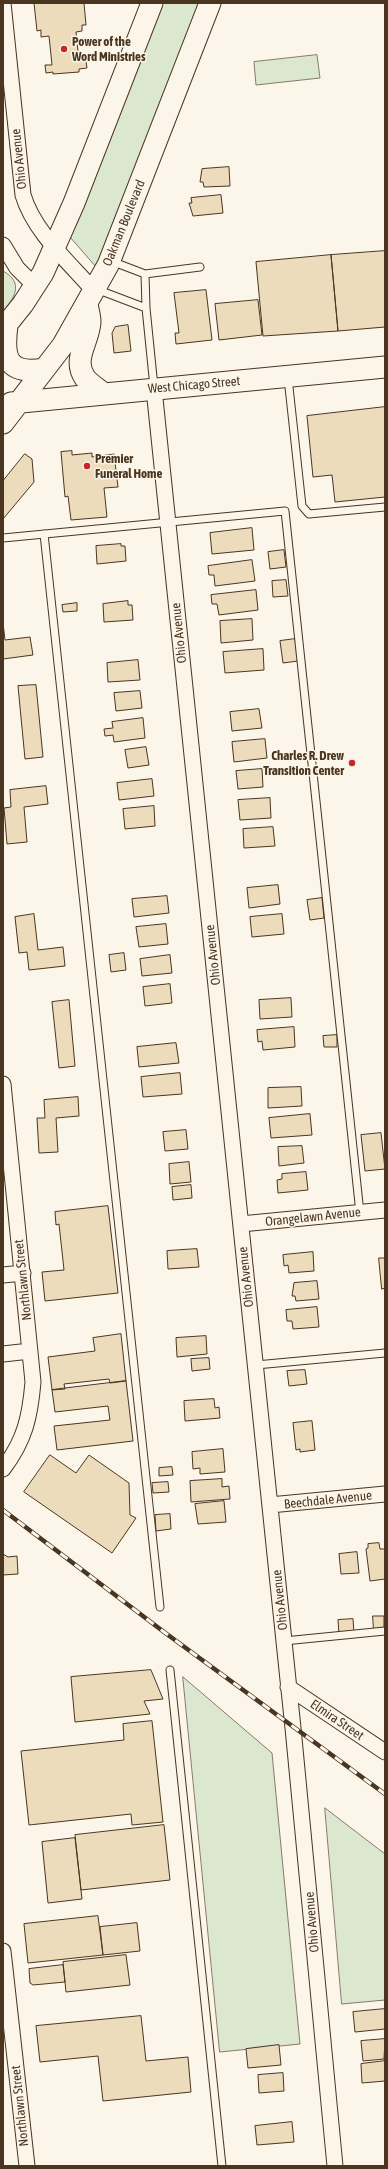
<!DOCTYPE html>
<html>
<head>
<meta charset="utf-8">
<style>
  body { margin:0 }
  #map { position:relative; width:388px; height:2169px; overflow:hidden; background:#fbf6e9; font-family:"Asap Condensed",sans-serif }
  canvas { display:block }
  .frame { position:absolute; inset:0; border:4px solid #4a3520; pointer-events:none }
</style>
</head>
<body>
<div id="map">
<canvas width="388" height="2169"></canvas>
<div class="frame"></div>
</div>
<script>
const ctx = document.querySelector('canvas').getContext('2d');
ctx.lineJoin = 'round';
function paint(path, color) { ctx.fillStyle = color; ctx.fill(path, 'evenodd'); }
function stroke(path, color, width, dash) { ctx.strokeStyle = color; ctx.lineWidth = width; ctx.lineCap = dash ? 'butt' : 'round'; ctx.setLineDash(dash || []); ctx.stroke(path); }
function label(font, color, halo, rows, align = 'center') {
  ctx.font = font + ' "Asap Condensed",sans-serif'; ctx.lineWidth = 3; ctx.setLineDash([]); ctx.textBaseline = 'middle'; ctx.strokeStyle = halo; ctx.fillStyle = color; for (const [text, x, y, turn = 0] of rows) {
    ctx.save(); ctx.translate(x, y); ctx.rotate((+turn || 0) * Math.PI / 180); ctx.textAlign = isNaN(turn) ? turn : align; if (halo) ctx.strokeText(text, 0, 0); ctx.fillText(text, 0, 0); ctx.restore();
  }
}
const green = new Path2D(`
  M161 3H200L96 267 70 237Z
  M317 55 320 78 256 85 254 62Z
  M3 271C25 283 14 298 3 312Z
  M183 1677 272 1753 300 2044 220 2052Z
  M325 1808 385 1854V2000L342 2004Z`);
const building = new Path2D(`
  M29 3H84L86 25H82V31L76 32 79 61H86L87 68 79 69V72L53 74V72L46 73 45 65H52L49 36 41 37V30L37 31 34 3Z
  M229 167 230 186 204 187 203 182H200L202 169Z
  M221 195 223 213 193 216 189 203H192L191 198Z
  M385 251V327L338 331 331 255Z
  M331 255 338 331 263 336 256 262Z
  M206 290 212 340 176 344 175 333H179L174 293Z
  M258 300 262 335 219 340 215 304Z
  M128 325 131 351 114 353 112 333 115 327Z
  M385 407V497L335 502 332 475 313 477 307 416Z
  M72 451V455L92 453V457L114 454 118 487 104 488 107 517 71 520 68 496 65 497 61 452Z
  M25 454 32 459 34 482 3 519V481Z
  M252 528 254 550 212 554 210 533Z
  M121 544V546H125L126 561 97 564 96 546Z
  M284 550 286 567 270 569 268 552Z
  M252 560 255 581 215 586 214 575H209L208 566Z
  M286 580 288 596 273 597 272 581Z
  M256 590 258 610 219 615 217 604H212L211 595Z
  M128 601V605H132L133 620 104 622 103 604Z
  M77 603V611L63 612 62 605Z
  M252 619 253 640 221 643 220 621Z
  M3 623 5 640 30 637 33 655 3 659Z
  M295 639 298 661 283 663 280 641Z
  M263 649 264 670 225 673 223 652Z
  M138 660 140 680 108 682 107 663Z
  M36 685 43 757 25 759 18 686Z
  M140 691 142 708 116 711 114 693Z
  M259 709 262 728 232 731 230 712Z
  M143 718 145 738 114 742 113 735 105 736 104 729 113 728 112 722Z
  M265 739 267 758 234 762 232 742Z
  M146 747 149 765 128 768 125 750Z
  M262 769 263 787 238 789 236 771Z
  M152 779 154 796 119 800 117 783Z
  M46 786 48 804 24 807 27 842 7 844 4 808 11 807 10 790Z
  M270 798 271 818 240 820 238 800Z
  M154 806 155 826 125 829 123 809Z
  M273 827 275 846 244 848 243 829Z
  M278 885 280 904 249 908 247 888Z
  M167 896 169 913 134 917 132 899Z
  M322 898 324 918 310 920 307 900Z
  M34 914 38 950 63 947 65 966 29 970 27 952 19 953 15 917Z
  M282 914 284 934 252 937 250 917Z
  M166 924 168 944 139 947 136 927Z
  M124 953 126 970 111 972 109 955Z
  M170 955 172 973 142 976 140 959Z
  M170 984 172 1003 145 1006 143 987Z
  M291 998 292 1017 260 1019 259 1000Z
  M69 1000 75 1066 59 1068 52 1002Z
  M294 1027 295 1047 263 1050 262 1041 258 1042 257 1030Z
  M337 1035V1047H324L323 1036Z
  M176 1043 179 1063 139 1067 137 1047Z
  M180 1073 182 1094 143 1097 141 1077Z
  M301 1087 302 1106 268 1108V1088Z
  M78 1097 79 1116 56 1118 58 1152 39 1153 37 1118H45L44 1100Z
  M310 1114 312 1135 271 1138 269 1118Z
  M186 1130 188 1149 165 1151 163 1132Z
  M381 1133 385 1169 365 1171 361 1135Z
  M302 1146 304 1163 279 1166 278 1147Z
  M189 1162 191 1182 170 1184 169 1164Z
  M306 1172 308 1190 278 1193 277 1180 282 1179V1174Z
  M191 1185 192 1198 173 1200 172 1187Z
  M108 1206 118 1293 45 1301 42 1272 64 1270 59 1224 56 1225 55 1212Z
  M197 1249 199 1267 168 1269 167 1251Z
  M313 1252 314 1271 289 1273 288 1265 284 1266 283 1255Z
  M379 1258H385V1288L382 1289Z
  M317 1281 319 1299 296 1301 295 1296H292L294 1283Z
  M317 1307 319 1327 293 1329 292 1321H287L286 1310Z
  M121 1334 126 1381 110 1383 109 1379 64 1384 65 1389 52 1390 48 1357 95 1351 93 1338Z
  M206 1336 207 1354 177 1357 176 1338Z
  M209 1358 210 1369 192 1371 191 1359Z
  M305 1370 307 1384 289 1386 287 1371Z
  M126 1381 133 1441 57 1450 54 1426 110 1420 108 1406 55 1412 52 1390Z
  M214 1399 215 1408 219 1407 220 1418 185 1421 184 1401Z
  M312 1421 315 1450 300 1452V1449L296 1450 293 1423Z
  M223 1449 225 1472 200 1474V1468L193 1469 192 1452Z
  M50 1455 76 1473 89 1455 129 1483 130 1515 136 1518 112 1553 24 1492Z
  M172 1467 173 1475 159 1476V1468Z
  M222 1479V1487L229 1486 230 1499 191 1502 190 1481Z
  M168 1482 169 1492 153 1493 152 1483Z
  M224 1501 226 1522 198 1524 195 1504Z
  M170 1514 171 1529 156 1531 155 1515Z
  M379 1543 380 1549H385V1579L370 1581 366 1549 368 1548V1544Z
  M357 1552 359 1573 341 1574 339 1554Z
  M3 1554 8 1557 17 1556 18 1574 3 1575Z
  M373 1616H384V1631H374Z
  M353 1619 354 1633 339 1635 338 1620Z
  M151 1670 163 1699 144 1701 150 1714 75 1722 71 1677Z
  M152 1721 163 1822 132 1825 131 1814 29 1825 21 1751 124 1740 123 1724Z
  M164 1825 170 1880 81 1890 75 1835Z
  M75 1838 82 1899 48 1903 42 1842Z
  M98 1916 103 1955 28 1963 24 1924Z
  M137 1923 140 1951 103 1955 100 1927Z
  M126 1955 130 1985 66 1992 63 1962Z
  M63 1965 65 1982 33 1985 30 1983 29 1969Z
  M385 2009V2029L355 2032 353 2012Z
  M141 2016 146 2061 188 2057 191 2092 103 2101 98 2056 40 2062 36 2026Z
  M385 2039 384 2059 363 2061 361 2041Z
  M279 2045 281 2065 248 2068 246 2049Z
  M385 2061V2081L362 2083 361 2064Z
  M283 2073 284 2091 259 2093 258 2075Z
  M292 2122 294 2142 257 2145 255 2126Z`);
const lane = new Path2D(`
  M111 261 145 274 146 308
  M145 274 200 267
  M96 289 146 308 154 387
  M288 378 302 506 309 514 385 507
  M44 534 160 1607
  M3 538 285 511 360 1213
  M256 1365 385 1353
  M284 1641 385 1631
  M170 1670 222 2166`);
const street = new Path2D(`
  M3 3 23 195C34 232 69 262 94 291
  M3 245 17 268 35 286
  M154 389 293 1728 335 2166
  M3 1084 33 1382C30 1417 25 1440 3 1469
  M241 1224 385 1210
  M3 1275 23 1273
  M3 1354 30 1351
  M270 1505 385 1494
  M288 1687 385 1752
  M3 1951 27 2166`);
const secondary = new Path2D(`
  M87 304C88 310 90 316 90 322 89 342 72 359 85 378 90 384 98 389 104 394
  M7 325C3 357 6 375 44 369
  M3 329 23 304 43 273 74 203 152 3
  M11 403 385 367
  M3 423 63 345 108 265 210 3`);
const rail = new Path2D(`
  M3 1510 164 1632 385 1794`);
const markers = [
  [64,49,4,"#c62828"],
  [87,466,4,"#c62828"],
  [352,763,4,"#c62828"]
];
const poiNames = [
  ["Power of the",72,42],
  ["Word Ministries",72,57],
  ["Premier",95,459],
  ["Funeral Home",95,474],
  ["Charles R. Drew",344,756,"right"],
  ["Transition Center",344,771,"right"]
];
const streetNames = [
  ["Ohio Avenue",19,159,-96],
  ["Oakman Boulevard",124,223,-68],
  ["West Chicago Street",194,385,-5],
  ["Ohio Avenue",179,633,-96],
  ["Ohio Avenue",213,955,-96],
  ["Orangelawn Avenue",313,1217,-6],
  ["Ohio Avenue",246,1277,-96],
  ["Northlawn Street",23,1280,-96],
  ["Beechdale Avenue",328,1500,-6],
  ["Ohio Avenue",280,1600,-96],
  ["Elmira Street",337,1720,34],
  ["Ohio Avenue",312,1922,-95],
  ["Northlawn Street",20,2106,-96]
];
paint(green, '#dce7d0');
stroke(green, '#887966', 1);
paint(building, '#ecdcbc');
stroke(building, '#4a3520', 1);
stroke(lane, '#4a3520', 9);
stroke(street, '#4a3520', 17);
stroke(secondary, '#4a3520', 23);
stroke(lane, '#fbf6e9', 7);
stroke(street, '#fbf6e9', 15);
stroke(secondary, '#fbf6e9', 21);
stroke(rail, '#4a3520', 4.5);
stroke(rail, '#fbf6e9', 3, [9]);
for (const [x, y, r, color] of markers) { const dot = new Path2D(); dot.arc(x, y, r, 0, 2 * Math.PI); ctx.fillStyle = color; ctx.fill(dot); stroke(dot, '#fbf6e9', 1.5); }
label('bold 13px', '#4a3520', '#fbf6e9', poiNames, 'left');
label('13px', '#4a3520', '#fbf6e9', streetNames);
</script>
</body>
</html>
